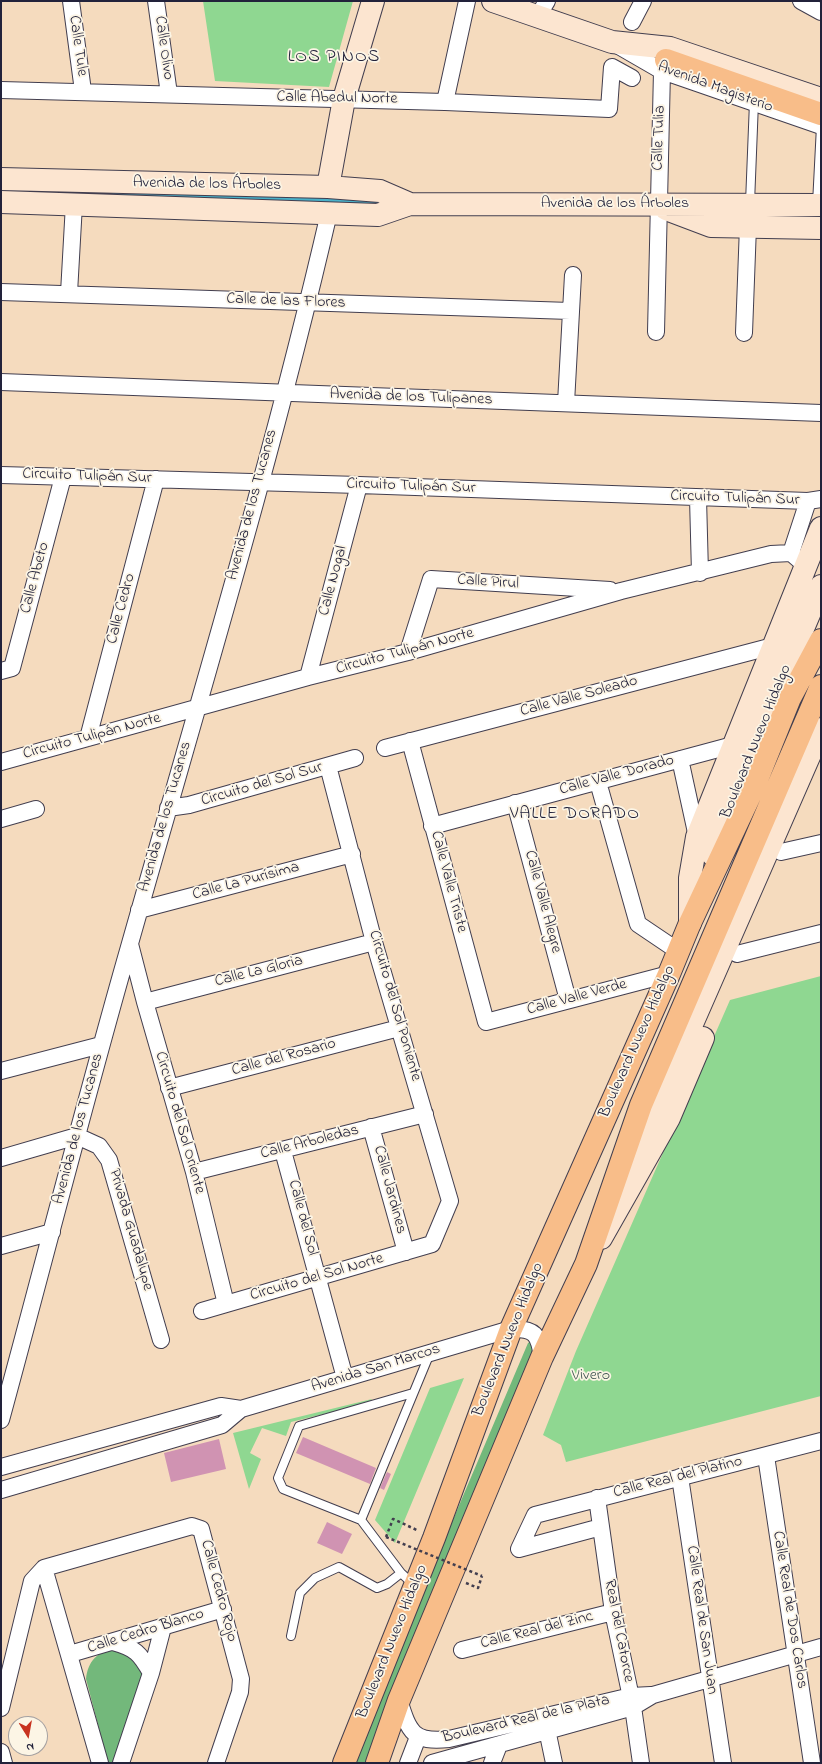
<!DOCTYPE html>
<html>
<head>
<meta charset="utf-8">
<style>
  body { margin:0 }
  #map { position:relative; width:822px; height:1764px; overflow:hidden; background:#f5dbbe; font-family:"Indie Flower",sans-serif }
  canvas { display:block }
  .frame { position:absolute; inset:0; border:2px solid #22223b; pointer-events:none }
  .north { position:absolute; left:8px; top:1716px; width:40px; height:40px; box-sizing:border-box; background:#fcf5e5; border:1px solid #a5a1a1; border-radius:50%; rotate:169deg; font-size:11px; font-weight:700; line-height:16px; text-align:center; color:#22223b }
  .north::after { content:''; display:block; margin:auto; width:14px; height:18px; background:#c8321e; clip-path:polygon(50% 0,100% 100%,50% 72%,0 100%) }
</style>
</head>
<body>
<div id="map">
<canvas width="822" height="1764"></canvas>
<div class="frame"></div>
<div class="north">N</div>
</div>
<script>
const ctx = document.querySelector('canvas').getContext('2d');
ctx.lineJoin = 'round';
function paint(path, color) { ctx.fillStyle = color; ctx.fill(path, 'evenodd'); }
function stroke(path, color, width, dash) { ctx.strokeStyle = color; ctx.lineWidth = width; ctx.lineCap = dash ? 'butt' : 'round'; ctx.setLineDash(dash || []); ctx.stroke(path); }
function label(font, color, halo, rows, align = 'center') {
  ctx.font = font + ' "Indie Flower",sans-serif'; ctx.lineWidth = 3.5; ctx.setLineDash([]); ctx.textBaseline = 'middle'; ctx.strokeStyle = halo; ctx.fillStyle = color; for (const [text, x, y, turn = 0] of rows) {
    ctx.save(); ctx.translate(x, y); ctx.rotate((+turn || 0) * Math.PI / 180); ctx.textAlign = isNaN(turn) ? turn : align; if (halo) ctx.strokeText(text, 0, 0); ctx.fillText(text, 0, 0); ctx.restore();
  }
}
const green = new Path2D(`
  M203 1H353L329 87 215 81Z
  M821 976V1396L566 1462 561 1445 543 1435 576 1351 730 1000Z
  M464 1378 395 1543 375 1520 430 1388Z
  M372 1399 369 1403 291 1422 286 1436 262 1428 250 1453 261 1459 249 1489 233 1433Z`);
const forest = new Path2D(`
  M532 1340 536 1347 370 1763H353C409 1622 469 1482 528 1343Z
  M115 1648C129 1651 143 1666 143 1680L117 1763H108L86 1679C88 1661 97 1652 115 1648Z`);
const stream = new Path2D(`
  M102 192 384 202`);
const building = new Path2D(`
  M303 1437 376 1468 370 1484 296 1453Z
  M219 1439 226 1469 171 1482 164 1453Z
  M387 1472 391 1474 384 1490 380 1488Z
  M327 1522 352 1534 342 1554 317 1543Z`);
const path = new Path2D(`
  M386 1537 393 1519 419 1531
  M466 1583 478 1588 482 1576`);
const lane = new Path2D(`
  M750 203 754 102
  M817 204 821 126
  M361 1520 283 1489 278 1478 299 1426 413 1393
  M414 1585 401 1573 361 1520 430 1353
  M291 1636 300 1593 315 1578 339 1567 377 1588 387 1584 401 1573`);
const street = new Path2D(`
  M71 1 83 91
  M156 1 169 94
  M801 1 821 12
  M538 16 547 1
  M632 22 643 1
  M617 45 662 71 821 126
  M1 90 445 102 609 109 612 67 632 78
  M445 102 467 1
  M1 292 570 311
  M69 293 74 204
  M656 332 662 71
  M744 333 748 226
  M1 382 821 413
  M566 403 573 275
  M1 475 359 485 808 501 821 499
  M698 498 700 573
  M791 553 808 501
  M408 652 431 579 610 590
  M1 671 12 668 63 477
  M308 677 359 485
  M88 738 156 479
  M410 741 486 1022 669 974
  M385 748 773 646
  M680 759 697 837
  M1 762 308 677 408 652 621 591 771 554 791 553 806 566
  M598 782 638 924 678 951
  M515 803 568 1000
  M168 808 189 805 355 758
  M1 819 36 809
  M432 826 733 745
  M781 852 821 843
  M139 910 352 854
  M130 944 145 1002 194 1172 226 1304
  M737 954 821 933
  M145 1002 374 942
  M1 1071 101 1045
  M169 1088 399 1028
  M371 1127 406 1252
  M283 1151 345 1378
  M1 1158 77 1136 99 1146 109 1160 161 1340
  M194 1172 425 1114
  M1 1246 52 1232
  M202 1311 432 1244 450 1201 374 942 328 766
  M1 1420C44 1262 84 1104 129 947 198 703 272 460 329 213
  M766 1456 812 1763
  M1 1467 221 1406 241 1409
  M680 1477 723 1763
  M1 1490 222 1425 241 1409 511 1329C535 1328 539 1335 542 1357
  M597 1498 613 1612 633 1707 641 1763
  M519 1549 535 1515 821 1441
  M519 1549 601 1527
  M44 1568 192 1526 201 1529 241 1679 240 1692 216 1763
  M44 1568 100 1763
  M113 1642C135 1648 140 1653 151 1673
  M462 1650 613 1612
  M70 1654 223 1609
  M399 1700C409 1732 413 1743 449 1739L631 1696 651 1695
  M1 1708 32 1581 44 1568
  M545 1720 554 1763
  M1 1752 4 1763
  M121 1763 151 1673 163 1627
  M408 1763 418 1737
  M432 1763 633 1707 653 1695 821 1647
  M492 1763 499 1745`);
const secondary = new Path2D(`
  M493 1 612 42 670 48 821 99
  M1 179 328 187 380 191 410 204
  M328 187 344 99 373 1
  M1 202 378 215 410 204 821 205
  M666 209 711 226 821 228
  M713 855 741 775 821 586
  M690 923V878L697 837 821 528
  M625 1177 821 729
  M601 1238 669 1118 703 1038`);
const primary = new Path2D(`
  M666 60 821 114
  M344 1763 434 1538 511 1329 669 974 690 923 754 787 790 698 821 640
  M377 1763 399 1700 542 1357 586 1264 641 1105 821 686`);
const pathBridge = new Path2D(`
  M386 1537 482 1576`);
const streetNames = [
  ["Calle Tule",77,46,82],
  ["Calle Olivo",163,48,82],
  ["Avenida Magisterio",715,88,20],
  ["Calle Abedul Norte",337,99,1],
  ["Calle Tulia",660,138,-88],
  ["Avenida de los Árboles",207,185,1],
  ["Avenida de los Árboles",615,204],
  ["Calle de las Flores",286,302,2],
  ["Avenida de los Tulipanes",411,398,2],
  ["Circuito Tulipán Sur",87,477,2],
  ["Circuito Tulipán Sur",411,487,2],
  ["Circuito Tulipán Sur",735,499,2],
  ["Avenida de los Tucanes",253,505,-75],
  ["Calle Abeto",36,578,-75],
  ["Calle Nogal",334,581,-75],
  ["Calle Pirul",488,583,4],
  ["Calle Cedro",122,609,-75],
  ["Circuito Tulipán Norte",405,652,-15],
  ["Calle Valle Soleado",579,697,-15],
  ["Circuito Tulipán Norte",92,737,-15],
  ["Boulevard Nuevo Hidalgo",757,742,-68],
  ["Calle Valle Dorado",617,776,-15],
  ["Circuito del Sol Sur",262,785,-16],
  ["Avenida de los Tucanes",166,817,-74],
  ["Calle La Purísima",246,882,-15],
  ["Calle Valle Triste",448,882,75],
  ["Calle Valle Alegre",542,902,75],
  ["Calle La Gloria",259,972,-14],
  ["Calle Valle Verde",577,998,-15],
  ["Circuito del Sol Poniente",394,1006,74],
  ["Boulevard Nuevo Hidalgo",638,1042,-66],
  ["Calle del Rosario",284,1058,-15],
  ["Circuito del Sol Oriente",179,1123,74],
  ["Avenida de los Tucanes",79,1129,-75],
  ["Calle Arboledas",310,1143,-14],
  ["Calle Jardines",389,1190,75],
  ["Calle del Sol",302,1218,75],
  ["Privada Guadalupe",130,1230,74],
  ["Circuito del Sol Norte",317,1278,-16],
  ["Boulevard Nuevo Hidalgo",509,1340,-68],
  ["Avenida San Marcos",376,1369,-17],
  ["Calle Real del Platino",678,1478,-14],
  ["Calle Cedro Rojo",218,1591,75],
  ["Calle Real de Dos Carlos",789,1610,81],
  ["Calle Real de San Juan",701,1620,82],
  ["Calle Real del Zinc",537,1631,-14],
  ["Real del Catorce",618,1631,79],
  ["Calle Cedro Blanco",146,1632,-17],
  ["Boulevard Nuevo Hidalgo",393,1642,-68],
  ["Boulevard Real de la Plata",526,1720,-13]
];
const parkNames = [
  ["Vivero",591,1376]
];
const quarterNames = [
  ["LOS PINOS",334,58],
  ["VALLE DORADO",575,815]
];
paint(green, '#8fd791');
paint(forest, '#73b87b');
stroke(stream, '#49b0c8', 4.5);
paint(building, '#d093b2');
stroke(lane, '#423e4f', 10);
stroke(street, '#423e4f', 18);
stroke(secondary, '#423e4f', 24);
stroke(primary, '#423e4f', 24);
stroke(path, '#423e4f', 2.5, [3, 3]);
stroke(lane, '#fff', 8);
stroke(street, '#fff', 16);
stroke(secondary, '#fce5d0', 22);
stroke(primary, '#f8bd89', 22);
stroke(pathBridge, '#423e4f', 2.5, [3, 3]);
label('16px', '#22223b', '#fcf5e5', streetNames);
label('16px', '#435855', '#fcf5e5', parkNames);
ctx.letterSpacing = '1px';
label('18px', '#22223b', '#fcf5e5', quarterNames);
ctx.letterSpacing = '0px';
</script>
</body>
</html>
